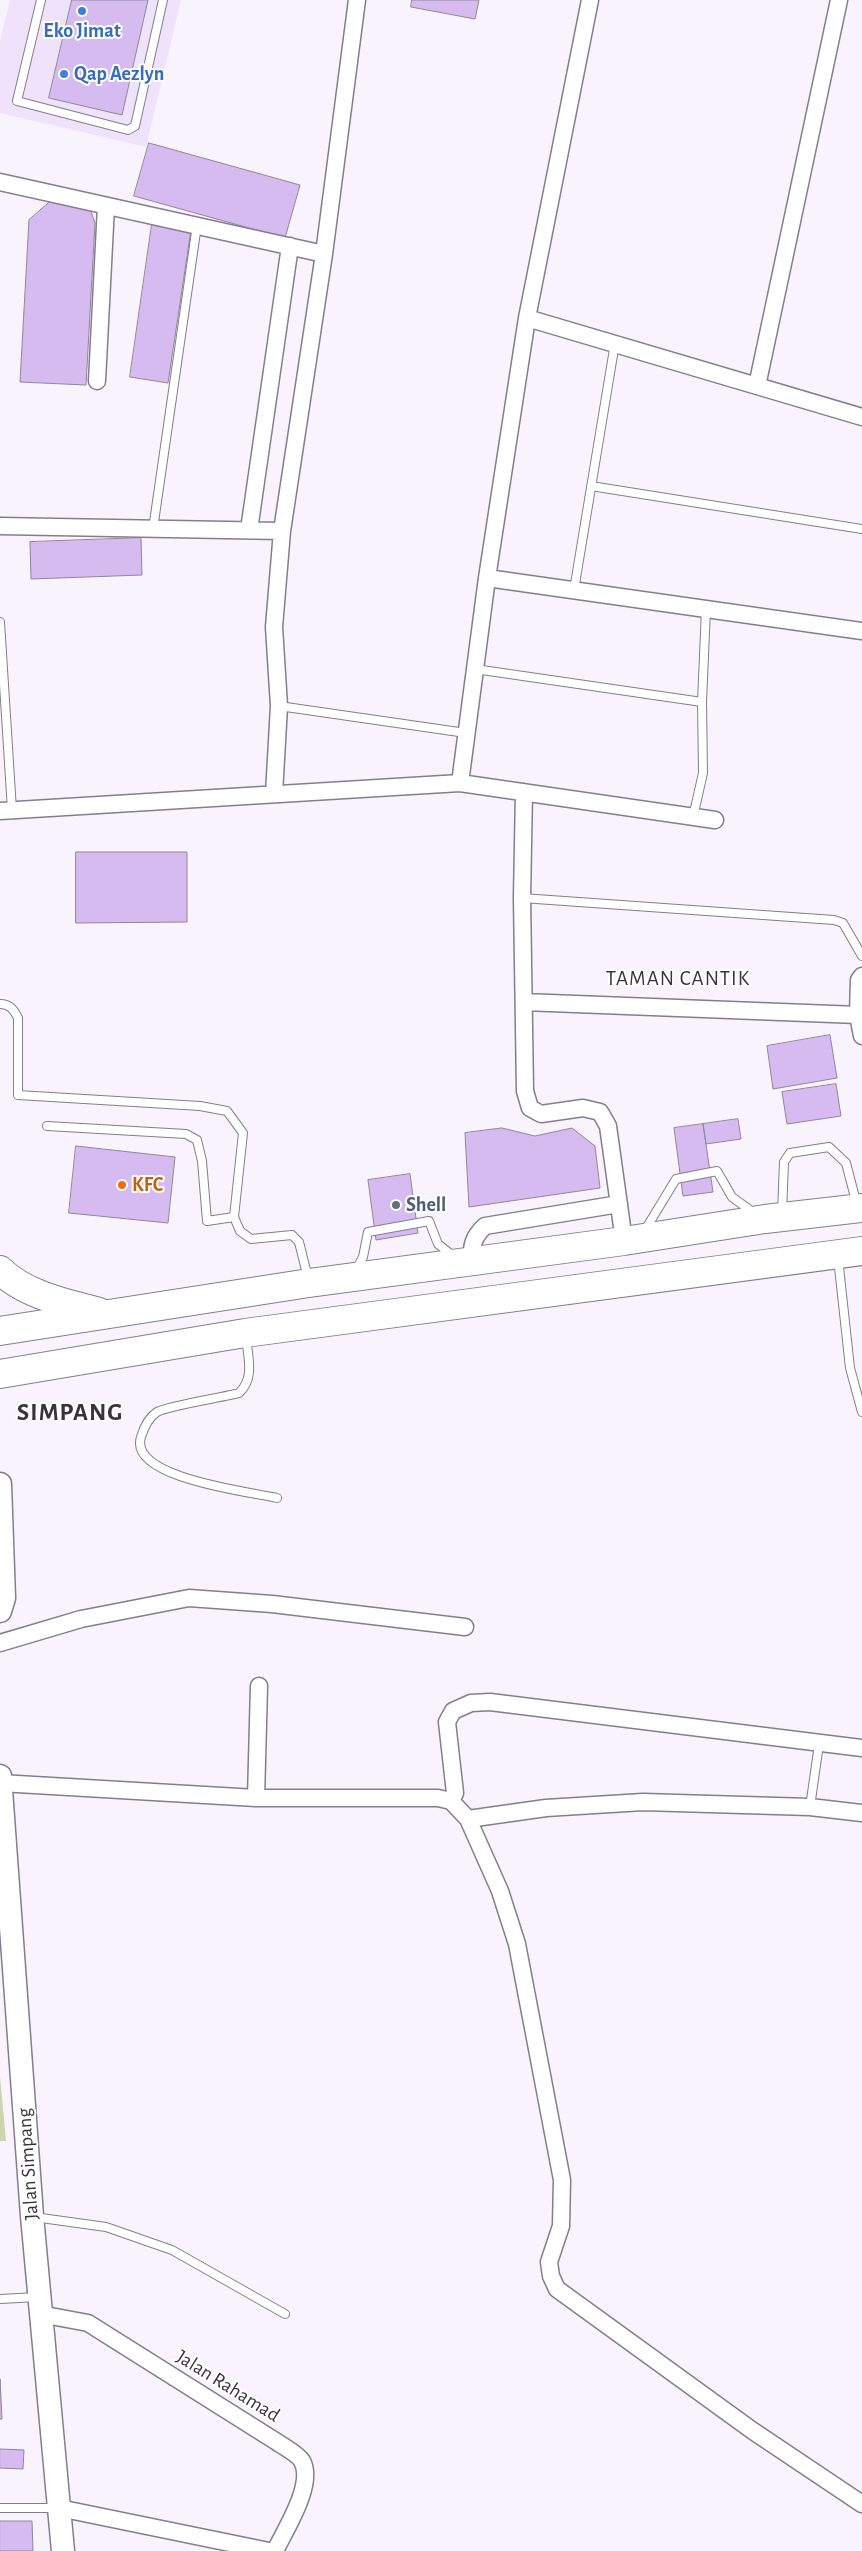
<!DOCTYPE html>
<html>
<head>
<meta charset="utf-8">
<style>
  body { margin:0 }
  canvas { display:block; background:#f8f3fd }
</style>
</head>
<body>
<canvas width="862" height="2551"></canvas>
<script>
const ctx = document.querySelector('canvas').getContext('2d');
ctx.lineJoin = 'round';
function paint(path, color) { ctx.fillStyle = color; ctx.fill(path, 'evenodd'); }
function stroke(path, color, width, dash) { ctx.strokeStyle = color; ctx.lineWidth = width; ctx.lineCap = dash ? 'butt' : 'round'; ctx.setLineDash(dash || []); ctx.stroke(path); }
function label(font, color, halo, rows, align = 'center') {
  ctx.font = font + ' "Alegreya Sans",sans-serif'; ctx.lineWidth = 4; ctx.setLineDash([]); ctx.textBaseline = 'middle'; ctx.strokeStyle = halo; ctx.fillStyle = color; for (const [text, x, y, turn = 0] of rows) {
    ctx.save(); ctx.translate(x, y); ctx.rotate((+turn || 0) * Math.PI / 180); ctx.textAlign = isNaN(turn) ? turn : align; if (halo) ctx.strokeText(text, 0, 0); ctx.fillText(text, 0, 0); ctx.restore();
  }
}
const built = new Path2D(`
  M10 0H181L146 147 0 113V41Z`);
const green = new Path2D(`
  M0 2077 6 2141H0Z`);
const building = new Path2D(`
  M72 0H148L122 115 49 98Z
  M412 0H479L475 19 411 7Z
  M149 143 300 185 285 238 134 196Z
  M52 200 89 206 95 223 86 385 20 382 29 220Z
  M152 224 191 230 168 383 130 377Z
  M141 538 142 575 31 579 30 542Z
  M76 852H187V922L76 923Z
  M830 1035 837 1078 773 1089 767 1046Z
  M836 1084 841 1116 787 1124 782 1092Z
  M738 1119 741 1139 706 1144 703 1124Z
  M703 1124 713 1192 683 1196 674 1128Z
  M502 1128 535 1136 572 1128 595 1146 600 1188 469 1207 465 1133Z
  M76 1146 175 1157 168 1223 69 1213Z
  M410 1174 418 1233 376 1240 368 1180Z
  M0 2379 2 2419H0Z
  M0 2449 24 2450 23 2469 0 2468Z
  M0 2521H32L33 2551H0Z`);
const service = new Path2D(`
  M41 0 17 101 128 130 135 126 163 0
  M591 486 862 529
  M153 529 197 225
  M574 590 615 343
  M0 622 12 810
  M475 669 702 702
  M279 706 466 733
  M693 817 703 773 702 702 706 609
  M522 898 834 920 843 923 862 956
  M0 1004C10 1004 14 1010 18 1018V1095L200 1106 227 1111 243 1133 234 1217 240 1231 251 1239 292 1235 299 1242 308 1278
  M47 1126 186 1134 197 1140 202 1161 207 1221 234 1217
  M782 1213 784 1162 790 1153 829 1147 846 1163 857 1205
  M645 1230 676 1179 717 1171 732 1197 754 1213
  M838 1258 850 1368 862 1412
  M356 1270 363 1257 368 1232 429 1221 438 1244 453 1256
  M246 1337C248 1358 255 1378 239 1393 225 1397 166 1406 157 1412 148 1418 144 1427 141 1437 128 1478 251 1492 277 1498
  M810 1807 819 1744
  M34 2217 106 2227 172 2250 285 2314
  M0 2299 38 2297
  M0 2508H58`);
const minor = new Path2D(`
  M0 182 324 254
  M527 318 862 417
  M97 381 106 206
  M757 386 839 0
  M0 526 282 531
  M249 530 290 246
  M487 578 862 631
  M460 783 487 578 527 318 590 0
  M524 792 522 898 525 1091 530 1108 541 1114 583 1108 600 1112 608 1126 624 1241
  M274 794 279 706 274 627 282 531 324 254 357 0
  M0 811 460 783 715 820
  M862 976 859 980 858 1015 862 1036
  M524 1002 858 1015
  M472 1262C471 1246 473 1237 485 1226L619 1204
  M0 1643 81 1619 189 1598 272 1604 465 1627
  M0 1783 256 1798H438L451 1801 468 1819 500 1891 517 1944 562 2180 561 2226 549 2262 551 2276 557 2289 753 2431 862 2504
  M256 1798 259 1686
  M451 1801 455 1793 447 1722 453 1711 471 1703 490 1702 862 1748
  M468 1819 546 1808 643 1802 810 1807 862 1813
  M40 2314 88 2323 277 2442C284 2447 298 2454 302 2461 315 2484 285 2530 275 2551
  M59 2508 269 2551`);
const secondary = new Path2D(`
  M0 1484 4 1598 0 1611
  M0 1776 32 2216 63 2551`);
const trunk = new Path2D(`
  M0 1270C25 1295 66 1303 99 1312
  M0 1331 309 1283 624 1241 765 1219 862 1208
  M0 1374 245 1333 862 1251`);
const markers = [
  [82,11,5,"#3f7fe0"],
  [64,74,5,"#3f7fe0"],
  [122,1185,5,"#e8710a"],
  [396,1205,5,"#5c6f8a"]
];
const shopNames = [
  ["Eko Jimat",82,31],
  ["Qap Aezlyn",74,74,"left"]
];
const foodNames = [
  ["KFC",132,1185]
];
const serviceNames = [
  ["Shell",406,1205]
];
const streetNames = [
  ["Jalan Simpang",28,2164,-94],
  ["Jalan Rahamad",228,2386,32]
];
const neighbourhoodNames = [
  ["TAMAN CANTIK",678,979]
];
const districtNames = [
  ["SIMPANG",70,1412]
];
paint(built, '#efe3fc');
paint(green, '#ccd3ad');
paint(building, '#d6bbf1');
stroke(building, '#90869b', 1);
stroke(service, '#867c90', 10);
stroke(minor, '#867c90', 19);
stroke(secondary, '#867c90', 25);
stroke(trunk, '#867c90', 30);
stroke(service, '#fff', 8);
stroke(minor, '#fff', 16);
stroke(secondary, '#fff', 22);
stroke(trunk, '#fff', 28);
for (const [x, y, r, color] of markers) { const dot = new Path2D(); dot.arc(x, y, r, 0, 2 * Math.PI); ctx.fillStyle = color; ctx.fill(dot); stroke(dot, '#fff', 2); }
label('bold 20px', '#366cbe', '#fff', shopNames);
label('bold 20px', '#c56008', '#fff', foodNames, 'left');
label('bold 20px', '#4e5e75', '#fff', serviceNames, 'left');
label('20px', '#38333c', '#fff', streetNames);
ctx.letterSpacing = '1px';
label('21px', '#38333c', '#fff', neighbourhoodNames);
ctx.letterSpacing = '0px';
ctx.letterSpacing = '1px';
label('bold 25px', '#38333c', '#fff', districtNames);
ctx.letterSpacing = '0px';
</script>
</body>
</html>
